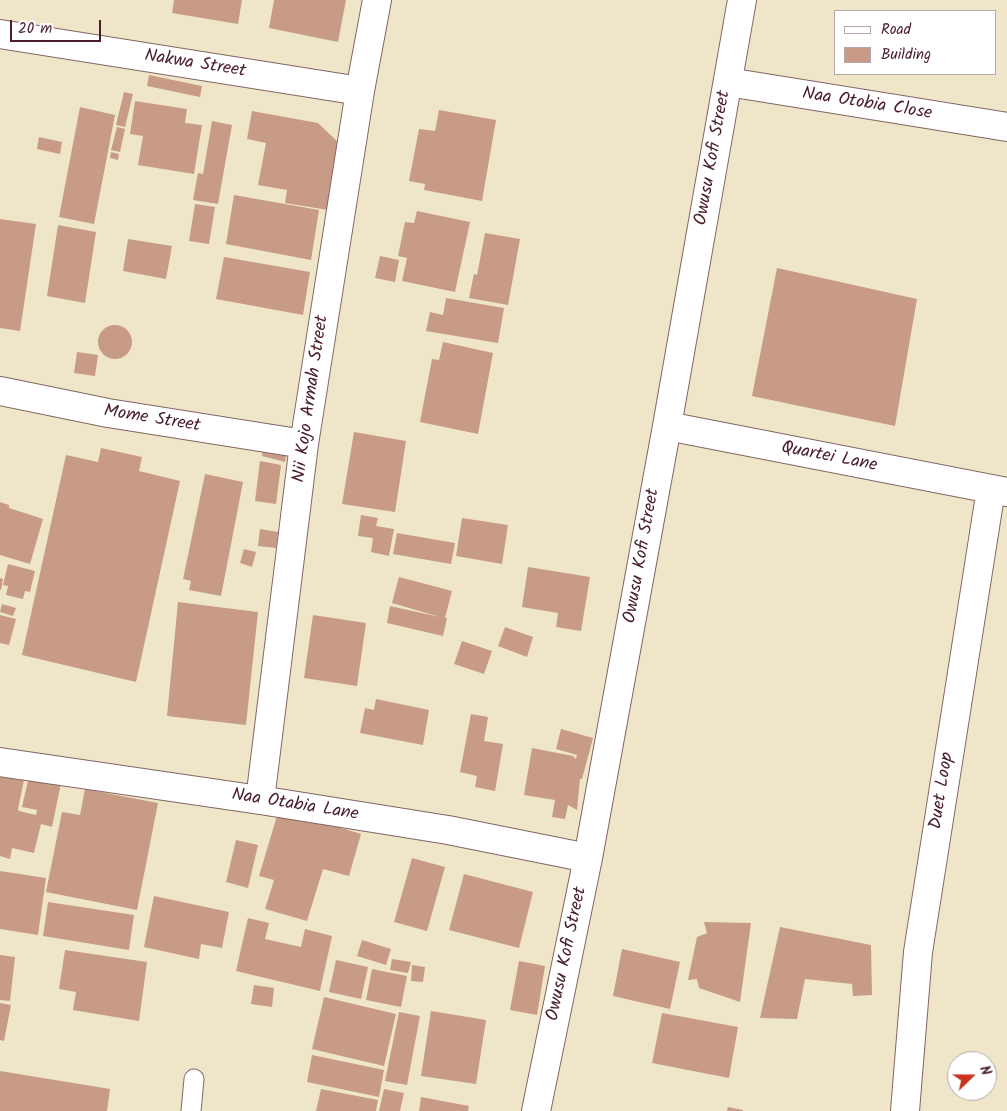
<!DOCTYPE html>
<html>
<head>
<meta charset="utf-8">
<style>
	body { margin:0 }
	#map { position:relative; width:1007px; height:1111px; overflow:hidden; background:#efe6ca; font-family:Kalam,sans-serif }
	canvas { display:block }
	.legend { position:absolute; left:834px; top:10px; width:162px; height:65px; box-sizing:border-box; background:#fff; border:1px solid #b7a5aa; margin:0; padding:6px 9px; list-style:none; font-size:15px; color:#4a1f2b }
	.legend li { display:flex; align-items:center; gap:10px; height:25px }
	.legend b { width:25px; border:1px solid #b7a5aa }
	.north { position:absolute; left:947px; top:1051px; width:50px; height:50px; box-sizing:border-box; background:#fff; border:1px solid #b7a5aa; border-radius:50%; rotate:68deg; font-size:14px; font-weight:700; line-height:20px; text-align:center; color:#4a1f2b }
	.north::after { content:''; display:block; margin:auto; width:18px; height:22px; background:#c8321e; clip-path:polygon(50% 0,100% 100%,50% 72%,0 100%) }
	.scale { position:absolute; left:10px; top:20px; width:91px; height:22px; box-sizing:border-box; border:2px solid #4a1f2b; border-top:0; padding-left:6px; font-size:15px; line-height:18px; white-space:nowrap; color:#4a1f2b; -webkit-text-stroke:4px #fff; paint-order:stroke }
</style>
</head>
<body>
<div id="map">
<canvas width="1007" height="1111"></canvas>
<ul class="legend">
<li><b style="height:6px;background:#fff"></b>Road</li>
<li><b style="height:14px;background:#c89b87"></b>Building</li>
</ul>
<div class="north">N</div>
<div class="scale">20 m</div>
</div>
<script>
const ctx = document.querySelector('canvas').getContext('2d');
ctx.lineJoin = 'round';
function paint(path, color) { ctx.fillStyle = color; ctx.fill(path, 'evenodd'); }
const toPath = rows => new Path2D(rows.map(r => 'M' + r).join(''));
function trace(path, color, width, dash) { ctx.strokeStyle = color; ctx.lineWidth = width; ctx.lineCap = dash ? 'butt' : 'round'; ctx.setLineDash(dash || []); ctx.stroke(path); }
function label(font, color, halo, rows, align = 'center') {
  ctx.font = font + ' Kalam,sans-serif'; ctx.lineWidth = 4; ctx.setLineDash([]); ctx.textBaseline = 'middle'; ctx.strokeStyle = halo; ctx.fillStyle = color; for (const [text, x, y, turn = 0] of rows) {
    ctx.save(); ctx.translate(x, y); ctx.rotate((+turn || 0) * Math.PI / 180); ctx.textAlign = isNaN(turn) ? turn : align; if (halo) ctx.strokeText(text, 0, 0); ctx.fillText(text, 0, 0); ctx.restore();
  }
}
paint(toPath([
	[174,0,242,0,238,24,172,13],
	[274,0,346,0,338,42,269,28],
	[149,75,202,86,200,97,147,86],
	[124,92,133,94,125,127,116,125],
	[135,101,187,109,185,123,202,125,194,174,138,165,143,136,130,134],
	[80,107,115,115,94,224,59,217],
	[439,110,496,120,482,201,424,190,425,184,409,181,419,129,435,131],
	[252,111,318,123,339,143,328,210,285,203,287,190,258,185,266,143,247,139],
	[212,121,232,125,218,204,193,200,198,173,203,174],
	[117,127,125,129,120,152,111,150],
	[39,137,62,142,60,154,37,149],
	[111,152,119,154,118,160,110,158],
	[234,195,319,210,311,260,226,244],
	[195,204,215,207,209,244,189,241],
	[417,211,470,222,455,292,402,281,407,258,398,256,405,222,414,223],
	[0,219,36,224,20,331,0,328],
	[58,225,96,232,85,303,47,296],
	[485,233,520,239,508,305,469,298,474,274,477,275],
	[128,239,172,246,166,279,123,271],
	[380,256,399,260,395,282,375,278],
	[224,257,310,272,303,315,216,299],
	[777,268,917,299,895,426,752,396],
	[446,298,504,308,498,343,426,331,430,312,443,315],
	'98 342a17 17 0 1 1 34 0a17 17 0 1 1-34 0Z',
	[443,342,493,353,478,434,420,422,432,359,439,360],
	[77,352,98,355,95,376,74,373],
	[354,432,406,441,395,512,342,504],
	[264,444,287,449,285,462,262,456],
	[101,448,142,457,139,471,180,481,136,682,22,655,66,455,98,462],
	[260,461,281,465,276,504,255,501],
	[205,474,243,482,221,596,189,590,191,581,183,579],
	[0,502,9,505,9,508,43,519,30,564,0,555],
	[361,515,378,518,376,526,394,529,389,556,371,552,373,538,358,536],
	[462,518,508,525,502,564,456,556],
	[260,529,278,532,276,548,258,546],
	[397,533,455,543,451,564,393,554],
	[244,549,256,552,252,567,240,563],
	[8,564,35,571,30,592,25,591,23,599,6,595,8,586,3,585],
	[528,567,590,577,581,631,556,627,558,613,522,607],
	[399,577,452,591,445,618,447,618,443,636,387,623,390,606,440,617,392,603],
	[0,578,3,579,1,590,0,590],
	[178,602,258,612,246,725,167,716],
	[2,604,16,608,13,616,0,612],
	[0,615,16,619,9,645,0,643],
	[313,615,366,623,357,686,304,678],
	[505,627,533,637,527,657,498,646],
	[462,641,492,651,484,674,454,664],
	[376,699,429,710,423,745,360,733,365,708,374,710],
	[471,714,488,717,484,741,503,744,495,791,475,787,477,776,460,772],
	[561,729,593,738,582,779,580,779,577,810,568,805,565,819,552,817,555,800,524,795,532,748,573,756,576,759,577,755,556,749],
	[0,774,24,780,18,809,19,811,36,815,37,810,22,807,29,776,61,783,52,827,41,824,34,853,12,848,10,859,0,856],
	[85,789,158,803,137,910,46,892,62,812,80,815],
	[279,809,361,834,349,876,323,869,307,921,265,909,274,880,259,876],
	[236,840,258,845,248,888,226,882],
	[412,858,445,867,427,931,394,922],
	[0,871,46,878,38,935,0,929],
	[464,874,533,892,519,948,449,930],
	[154,896,229,912,222,948,201,944,199,959,144,947],
	[48,902,134,915,129,950,43,936],
	[248,918,269,923,265,939,301,947,305,929,332,936,320,991,236,971],
	[704,922,751,923,740,1002,699,988,697,979,688,980,697,937,707,933],
	[780,927,871,945,872,995,853,996,852,984,805,979,797,1019,760,1018],
	[362,940,391,949,386,965,357,956],
	[622,949,680,962,670,1009,613,996],
	[65,950,147,962,139,1021,73,1010,76,992,59,989],
	[0,955,15,957,10,1001,0,1000],
	[392,959,411,962,408,973,390,970],
	[336,960,368,967,361,999,329,992],
	[519,961,545,966,537,1015,510,1010],
	[412,965,425,967,423,982,411,981],
	[372,969,407,976,401,1007,366,1000],
	[254,985,274,988,272,1007,251,1004],
	[324,997,396,1014,384,1066,312,1049],
	[0,1003,11,1005,4,1041,0,1040],
	[431,1011,486,1020,476,1084,421,1076],
	[399,1012,420,1016,407,1085,385,1081],
	[662,1013,738,1027,729,1078,652,1063],
	[312,1055,384,1070,379,1097,307,1082],
	[0,1071,110,1089,107,1111,0,1111],
	[321,1089,378,1100,376,1111,316,1111],
	[384,1089,404,1093,400,1111,379,1111],
	[421,1097,469,1106,468,1111,419,1111],
	[728,1107,743,1110,743,1111,727,1111]
]), '#c89b87');
const lane = toPath([
	[191,1111,194,1079]
]);
const street = toPath([
	[0,34,360,91],
	[728,82,1007,127],
	[0,391,108,413,304,444],
	[667,426,1007,492],
	[0,762,260,800,448,830,588,858],
	[260,800,304,444,360,91,377,0],
	[536,1111,588,858,667,426,742,0],
	[905,1111,918,952,991,489]
]);
trace(lane, '#846563', 21);
trace(street, '#846563', 30);
trace(lane, '#fff', 19);
trace(street, '#fff', 28);
label('18px', '#4a1f2b', '#fff', [
	["Nakwa Street",195,65,9],
	["Naa Otobia Close",867,105,9],
	["Owusu Kofi Street",714,158,-80],
	["Nii Kojo Armah Street",312,399,-82],
	["Mome Street",152,420,9],
	["Quartei Lane",829,458,11],
	["Owusu Kofi Street",643,556,-80],
	["Duet Loop",943,791,-81],
	["Naa Otabia Lane",295,806,9],
	["Owusu Kofi Street",568,954,-78]
]);
</script>
</body>
</html>
